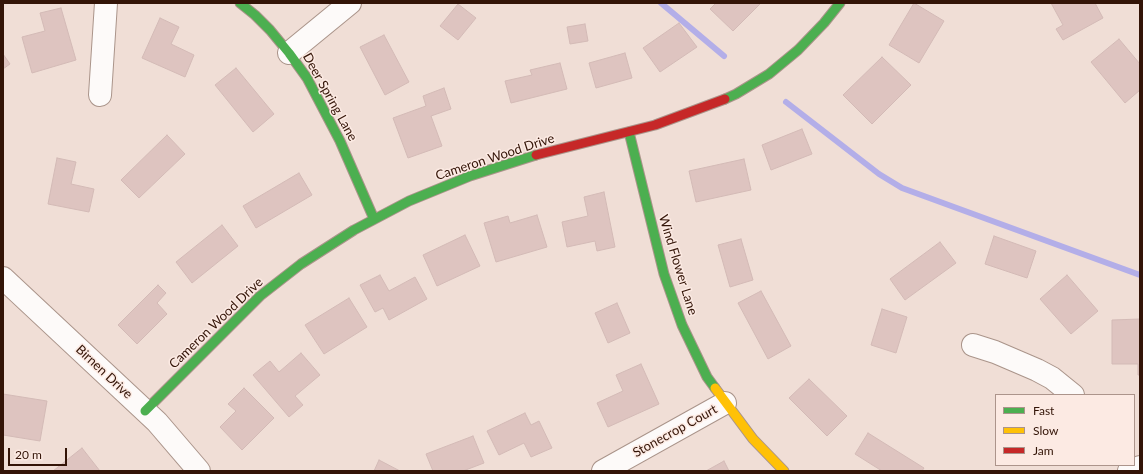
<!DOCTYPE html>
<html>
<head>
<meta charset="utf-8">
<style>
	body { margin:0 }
	#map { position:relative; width:1143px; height:474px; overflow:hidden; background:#f0ded6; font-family:Lato,sans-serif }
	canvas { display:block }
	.frame { position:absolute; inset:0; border:4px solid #331407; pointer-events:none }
	.legend { position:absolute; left:995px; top:394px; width:140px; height:72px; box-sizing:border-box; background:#fceae3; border:1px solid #ac948b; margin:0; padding:5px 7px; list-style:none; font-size:12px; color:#331407 }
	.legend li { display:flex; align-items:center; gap:8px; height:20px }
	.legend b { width:20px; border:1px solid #ac948b }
	.scale { position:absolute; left:8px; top:448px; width:59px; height:18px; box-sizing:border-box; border:2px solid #331407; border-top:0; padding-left:5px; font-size:12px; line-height:14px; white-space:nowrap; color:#331407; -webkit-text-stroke:3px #fceae3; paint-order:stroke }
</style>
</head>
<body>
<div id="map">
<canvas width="1143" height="474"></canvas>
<div class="frame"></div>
<ul class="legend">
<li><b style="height:5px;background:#4caf50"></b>Fast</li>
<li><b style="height:5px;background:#ffc107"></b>Slow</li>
<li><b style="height:5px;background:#c62828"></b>Jam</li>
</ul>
<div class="scale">20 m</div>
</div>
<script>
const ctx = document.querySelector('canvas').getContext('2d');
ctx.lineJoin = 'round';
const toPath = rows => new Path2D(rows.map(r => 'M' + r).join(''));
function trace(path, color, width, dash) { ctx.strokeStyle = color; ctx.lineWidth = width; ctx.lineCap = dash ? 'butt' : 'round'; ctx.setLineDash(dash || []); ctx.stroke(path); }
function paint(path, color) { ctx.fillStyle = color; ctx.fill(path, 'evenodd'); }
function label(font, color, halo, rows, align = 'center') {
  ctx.font = font + ' Lato,sans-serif'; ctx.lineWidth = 3; ctx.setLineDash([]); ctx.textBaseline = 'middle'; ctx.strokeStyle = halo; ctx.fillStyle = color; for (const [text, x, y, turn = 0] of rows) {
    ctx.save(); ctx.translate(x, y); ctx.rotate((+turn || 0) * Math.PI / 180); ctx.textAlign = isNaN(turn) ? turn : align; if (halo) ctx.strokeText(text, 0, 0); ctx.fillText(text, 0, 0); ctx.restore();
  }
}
trace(toPath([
	[661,3,724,56],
	[786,102,879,174,902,188,1140,275]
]), '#b3aee8', 6);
const building = toPath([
	[716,3,761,3,733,31,710,9,716,3],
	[914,3,944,21,919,63,889,45,914,3],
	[1051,3,1095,3,1103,18,1063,40,1056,29,1063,25,1051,3],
	[458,4,476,18,458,40,440,26,458,4],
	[61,8,76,60,32,73,22,37,45,31,40,13,61,8],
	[160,18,179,27,171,44,194,55,185,77,142,58,160,18],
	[679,23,697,47,660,72,643,48,679,23],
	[585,24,588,41,570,44,567,27,585,24],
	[384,35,409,82,385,95,360,47,384,35],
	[1119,39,1140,64,1140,90,1125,103,1091,62,1119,39],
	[625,53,632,78,596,88,589,63,625,53],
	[3,54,10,64,3,69,3,54],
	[882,57,911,85,872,124,843,95,882,57],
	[560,63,567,89,511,103,505,81,532,75,530,70,560,63],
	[236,68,274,114,253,132,215,85,236,68],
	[444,88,451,109,431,116,442,146,408,158,393,118,426,106,423,96,444,88],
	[802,129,812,154,771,170,762,145,802,129],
	[167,135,185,154,139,198,121,180,167,135],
	[57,158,76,162,71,184,94,189,89,212,48,204,57,158],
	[744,159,751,190,696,202,689,171,744,159],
	[299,173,312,195,256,228,243,206,299,173],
	[604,192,615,247,597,251,595,241,567,247,562,222,588,216,584,197,604,192],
	[537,215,547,247,496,262,484,223,508,216,510,223,537,215],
	[222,225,238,246,192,283,176,262,222,225],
	[465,235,480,266,437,286,423,255,465,235],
	[994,236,1036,251,1027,278,985,264,994,236],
	[741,239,753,280,730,287,718,245,741,239],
	[940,242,956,263,905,300,890,279,940,242],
	[380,275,389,291,415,277,427,299,389,320,383,308,375,312,360,285,380,275],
	[1067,275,1098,311,1071,334,1040,299,1067,275],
	[158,285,166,293,157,303,167,314,137,344,118,325,158,285],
	[761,291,791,346,768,359,738,303,761,291],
	[349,298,367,327,324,354,305,325,349,298],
	[617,303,630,333,608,343,595,313,617,303],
	[882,309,907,317,896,353,871,345,882,309],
	[1140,319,1140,375,1138,375,1138,364,1112,364,1112,320,1140,319],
	[301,353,320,375,295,396,303,405,289,417,253,375,270,361,279,372,301,353],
	[641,364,659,404,608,427,597,403,623,391,616,375,641,364],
	[809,379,847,416,827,436,789,398,809,379],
	[244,388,274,418,242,450,220,427,236,411,228,404,244,388],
	[3,394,47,401,40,441,3,435,3,394],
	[525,413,531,425,539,421,552,448,531,457,524,443,499,455,487,431,525,413],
	[868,433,924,468,922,471,882,471,855,454,868,433],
	[473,436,484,463,463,471,433,471,426,454,473,436],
	[82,448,100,471,53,471,82,448],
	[379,460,400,471,374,471,379,460],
	[724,461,729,471,706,471,724,461]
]);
paint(building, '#dec4c0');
trace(building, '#d3bab6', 1);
const street = toPath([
	[289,53,350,3],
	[100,95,106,3],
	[3,278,157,422,199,471],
	[973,345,995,352,1037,370,1052,378,1073,395],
	[603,471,725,403],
	[1129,471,1140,467]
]);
const fast = toPath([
	[240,3,255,15,270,30,289,53,307,78,340,141,374,219],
	[725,99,736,94,769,74,798,50,824,23,840,3],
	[629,132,664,274,682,325,707,377,715,388],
	[145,411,260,296,301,264,354,230,409,201,470,176,536,155]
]);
const slow = toPath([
	[715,388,753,439,784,471]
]);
const jam = toPath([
	[536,155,655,125,725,99]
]);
trace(street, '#aa948a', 24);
trace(fast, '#aa948a', 11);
trace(slow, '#aa948a', 11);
trace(jam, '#aa948a', 11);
trace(street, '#fdfaf9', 22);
trace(fast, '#4caf50', 9);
trace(slow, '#ffc107', 9);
trace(jam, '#c62828', 9);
label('13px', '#331407', '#fceae3', [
	["Deer Spring Lane",330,97,61],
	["Cameron Wood Drive",495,157,-18],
	["Wind Flower Lane",678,265,73],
	["Cameron Wood Drive",216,323,-44],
	["Birnen Drive",104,372,43],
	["Stonecrop Court",675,431,-29]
]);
</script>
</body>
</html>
